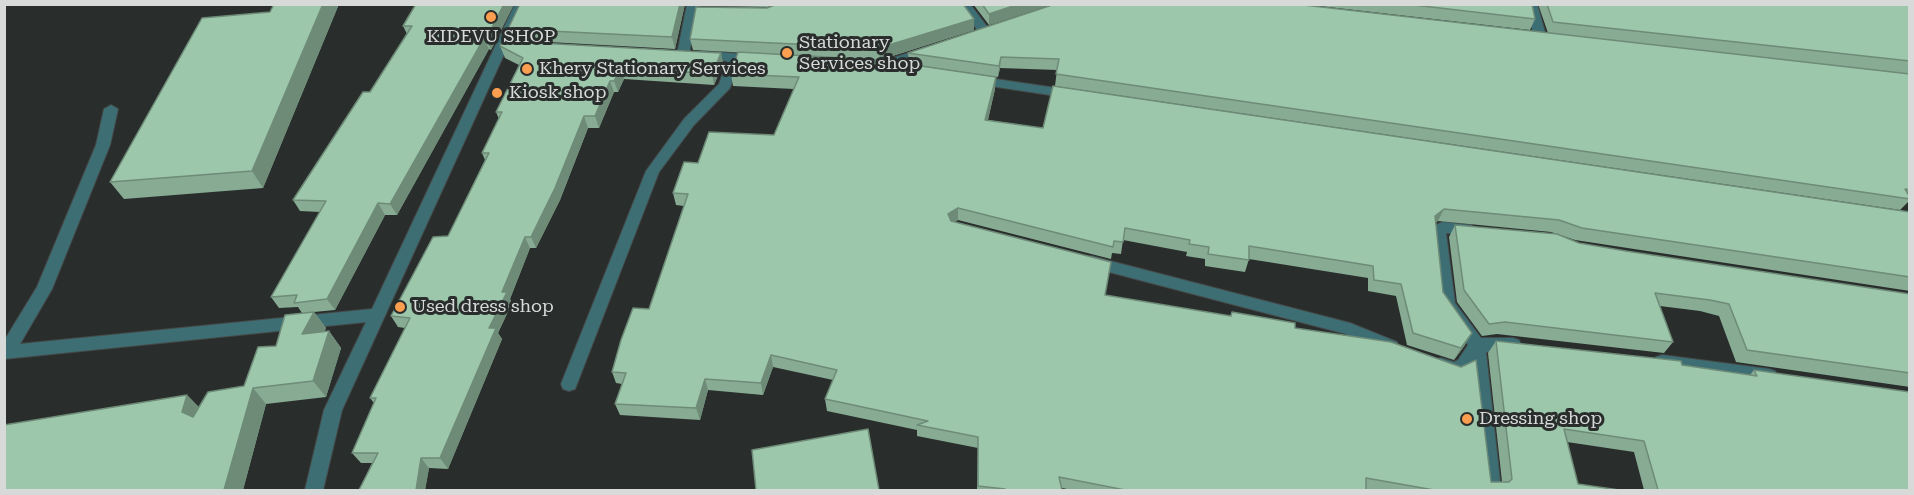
<!DOCTYPE html>
<html>
<head>
<meta charset="utf-8">
<style>
	body { margin:0 }
	#map { position:relative; width:1914px; height:495px; overflow:hidden; background:#292d2c; font-family:"Roboto Serif",serif }
	canvas { display:block }
	.frame { position:absolute; inset:0; border:6px solid #d7dad9; pointer-events:none }
</style>
</head>
<body>
<div id="map">
<canvas width="1914" height="495"></canvas>
<div class="frame"></div>
</div>
<script>
const ctx = document.querySelector('canvas').getContext('2d');
ctx.lineJoin = 'round';
const toPath = rows => new Path2D(rows.map(r => 'M' + r).join(''));
function trace(path, color, width, dash) { ctx.strokeStyle = color; ctx.lineWidth = width; ctx.lineCap = dash ? 'butt' : 'round'; ctx.setLineDash(dash || []); ctx.stroke(path); }
function paint(path, color) { ctx.fillStyle = color; ctx.fill(path, 'evenodd'); }
function label(font, color, halo, rows, align = 'center') {
  ctx.font = font + ' "Roboto Serif",serif'; ctx.lineWidth = 6; ctx.setLineDash([]); ctx.textBaseline = 'middle'; ctx.strokeStyle = halo; ctx.fillStyle = color; for (const [text, x, y, turn = 0] of rows) {
    ctx.save(); ctx.translate(x, y); ctx.rotate((+turn || 0) * Math.PI / 180); ctx.textAlign = isNaN(turn) ? turn : align; if (halo) ctx.strokeText(text, 0, 0); ctx.fillText(text, 0, 0); ctx.restore();
  }
}
const minor = toPath([
	[515,4,527,4,342,410,323,490,305,490,324,410,366,322,4,359,4,341,37,287,96,145,104,109,111,105,118,109,110,145,52,289,20,344,372,309,515,4],
	[687,4,699,4,689,54,683,58,677,54,687,4],
	[957,4,970,4,992,33,990,36,982,36,957,4],
	[1525,4,1537,4,1547,39,1545,42,1541,43,1535,39,1525,4],
	[927,47,931,48,931,54,885,69,873,69,867,65,869,62,880,62,927,47],
	[702,51,756,55,762,59,756,63,739,62,730,88,694,125,659,172,577,384,575,389,569,391,563,389,561,384,646,171,684,119,719,84,727,61,698,58,696,55,702,51],
	[975,76,1070,90,1077,94,1070,98,970,83,969,80,970,77,975,76],
	[1443,222,1471,225,1478,230,1471,235,1446,233,1455,303,1481,338,1513,338,1519,340,1521,345,1519,350,1513,352,1486,352,1501,490,1483,490,1471,368,1455,376,1435,370,1433,365,1435,360,1441,358,1454,362,1458,360,1468,345,1439,304,1431,230,1433,226,1443,222],
	[1091,256,1350,323,1397,342,1399,347,1397,352,1391,354,1346,334,1086,266,1083,262,1086,258,1091,256],
	[1662,355,1769,369,1775,371,1777,376,1775,381,1769,383,1662,369,1656,367,1654,362,1656,357,1662,355]
]);
trace(minor, '#454948', 2);
paint(minor, '#3c6e73');
paint(toPath([
	[274,4,339,4,263,188,124,199,110,182,270,12],
	[416,4,514,4,491,50,489,49,397,215,385,215,335,310,314,312,326,328,324,332,329,331,341,348,326,397,266,404,243,490,187,395,199,408,244,386,302,313,298,307,279,308,271,297,320,212,300,211,293,200,370,92,407,34,403,26],
	[685,4,675,49,512,40,508,29],
	[700,4,775,4,768,7,701,6],
	[973,4,1053,4,989,25],
	[1302,4,1532,4,1535,19,1530,30],
	[1538,4,1910,4,1910,74,1548,33],
	[767,8,974,19,974,30,880,60,693,50,690,39],
	[500,46,721,53,723,64,714,85,624,79,618,92,614,92,599,128,588,128,560,200,536,248,530,248,510,299,512,303,498,333,502,339,448,469,429,468,425,490,359,490,372,463,361,463,352,453,374,403,370,398,405,328,398,327,391,316,448,236,485,160,482,153,499,119,496,112,519,65,505,58],
	[738,52,995,89,988,120,1043,128,1910,212,1910,291,1575,240,1551,232,1438,221,1435,223,1443,292,1465,345,1454,360,1407,345,1396,296,1368,291,1368,278,1249,259,1245,272,1205,266,1205,259,1186,256,1187,252,1123,240,1121,254,1112,253,1111,259,958,220,954,222,1105,295,1230,316,1232,312,1295,328,1491,482,1502,482,1488,353,1496,341,1682,365,1750,375,1754,370,1910,490,1644,490,1634,452,1567,442,1578,484,1619,490,1072,490,1062,488,1062,490,977,490,978,448,917,436,917,430,827,411,825,399,833,380,773,367,763,395,708,390,700,420,620,415,615,404,622,384,616,383,612,372,649,309,684,206,676,205,673,193,698,163,774,135,794,89,733,86,731,74],
	[908,53,1910,74,1910,200,1900,210,1055,86,1057,70,1000,68,998,77,909,64],
	[1455,225,1626,251,1910,294,1910,387,1736,362,1719,316,1700,311,1660,306,1673,342,1664,353,1497,334,1482,336,1457,302,1449,237]
]), '#87ab93');
paint(toPath([
	[323,4,339,4,263,188,252,171],
	[504,4,514,4,491,50,486,39],
	[680,4,685,4,675,49,672,37],
	[1019,4,1053,4,989,25,989,14],
	[974,19,974,30,880,60,879,48],
	[484,38,489,49,397,215,390,204],
	[721,53,723,64,714,85,712,74],
	[1001,57,1000,68,998,77,999,66],
	[621,67,624,79,618,92,614,81],
	[996,77,995,89,985,132,985,120],
	[610,81,614,92,599,128,595,116],
	[584,116,588,128,560,200,536,248,531,237],
	[378,203,385,215,335,310,327,299],
	[958,208,958,220,948,226,948,214],
	[1444,209,1438,221,1429,228,1435,216],
	[525,237,530,248,510,299,512,303,498,333,502,339,448,469,440,458,502,292],
	[314,312,326,328,314,351,302,334],
	[329,331,341,348,326,397,313,381],
	[1472,333,1465,345,1454,360,1461,348],
	[771,355,773,367,763,395,761,383],
	[705,379,708,390,700,420,696,408],
	[253,388,266,404,243,490,224,490],
	[187,395,203,411,198,428,182,412],
	[421,458,429,468,425,490,416,490]
]), '#6e8b78');
const building = toPath([
	[274,4,323,4,252,171,110,182,202,18,270,12,274,4],
	[416,4,504,4,486,39,484,38,390,204,378,203,327,299,294,303,297,295,271,297,326,201,293,200,363,92,370,92,412,26,403,26,416,4],
	[520,4,680,4,672,37,508,29,520,4],
	[777,4,963,4,974,19,879,48,690,39,696,7,767,8,777,4],
	[982,4,1019,4,989,14,982,4],
	[1055,4,1295,4,1910,74,1910,190,1905,189,1910,197,1910,199,1056,74,1059,59,1001,57,999,66,908,53,1055,4],
	[1405,4,1532,4,1535,19,1405,4],
	[1547,4,1910,4,1910,61,1553,22,1547,4],
	[503,41,721,53,712,74,621,67,614,81,610,81,595,116,584,116,555,188,531,237,525,237,502,292,507,292,489,328,496,328,440,458,421,458,416,490,359,490,378,453,352,453,376,398,370,398,410,318,391,316,433,237,448,236,489,153,482,153,502,112,496,112,523,58,500,46,503,41],
	[738,52,880,60,996,77,985,120,1043,128,1053,86,1910,212,1910,277,1582,228,1559,220,1444,209,1435,216,1443,292,1472,333,1461,348,1413,333,1401,284,1374,280,1373,266,1249,246,1249,260,1208,254,1209,247,1189,244,1190,240,1125,228,1123,242,1114,241,1113,247,958,208,948,214,951,221,1111,262,1105,295,1231,316,1232,312,1295,323,1295,328,1391,342,1461,367,1476,360,1491,482,1509,482,1512,479,1496,341,1681,361,1682,365,1757,376,1754,370,1910,392,1910,490,1658,490,1644,441,1564,429,1578,484,1619,490,1434,490,1366,478,1366,490,1125,490,1059,477,1062,490,1005,490,1005,489,978,486,978,437,917,425,928,421,825,399,837,370,771,355,761,383,705,379,696,408,615,404,626,373,612,372,621,340,633,308,649,309,688,194,673,193,684,162,698,163,709,132,774,135,799,77,731,74,738,52],
	[1455,225,1557,234,1579,243,1626,251,1910,294,1910,373,1747,350,1729,304,1710,300,1655,293,1673,342,1505,322,1489,324,1464,290,1455,225],
	[314,312,302,334,329,331,313,381,253,388,224,490,4,490,4,425,187,395,182,412,193,417,208,392,244,386,258,347,276,346,285,315,314,312],
	[868,429,879,490,756,490,752,450,868,429]
]);
paint(building, '#9dc7ab');
trace(building, '#6e8b78', 1.5);
for (const [x, y, r, color] of [
	[491,17,6,"#fb9e50"],
	[787,53,6,"#fb9e50"],
	[527,69,6,"#fb9e50"],
	[497,93,6,"#fb9e50"],
	[400,307,6,"#fb9e50"],
	[1467,419,6,"#fb9e50"]
]) { const dot = new Path2D(); dot.arc(x, y, r, 0, 2 * Math.PI); ctx.fillStyle = color; ctx.fill(dot); trace(dot, '#292d2c', 2); }
label('18px', '#d7dad9', '#292d2c', [
	["KIDEVU SHOP",491,37,"center"],
	["Stationary",799,43],
	["Services shop",799,64],
	["Khery Stationary Services",539,69],
	["Kiosk shop",509,93],
	["Used dress shop",412,307],
	["Dressing shop",1479,419]
], 'left');
</script>
</body>
</html>
